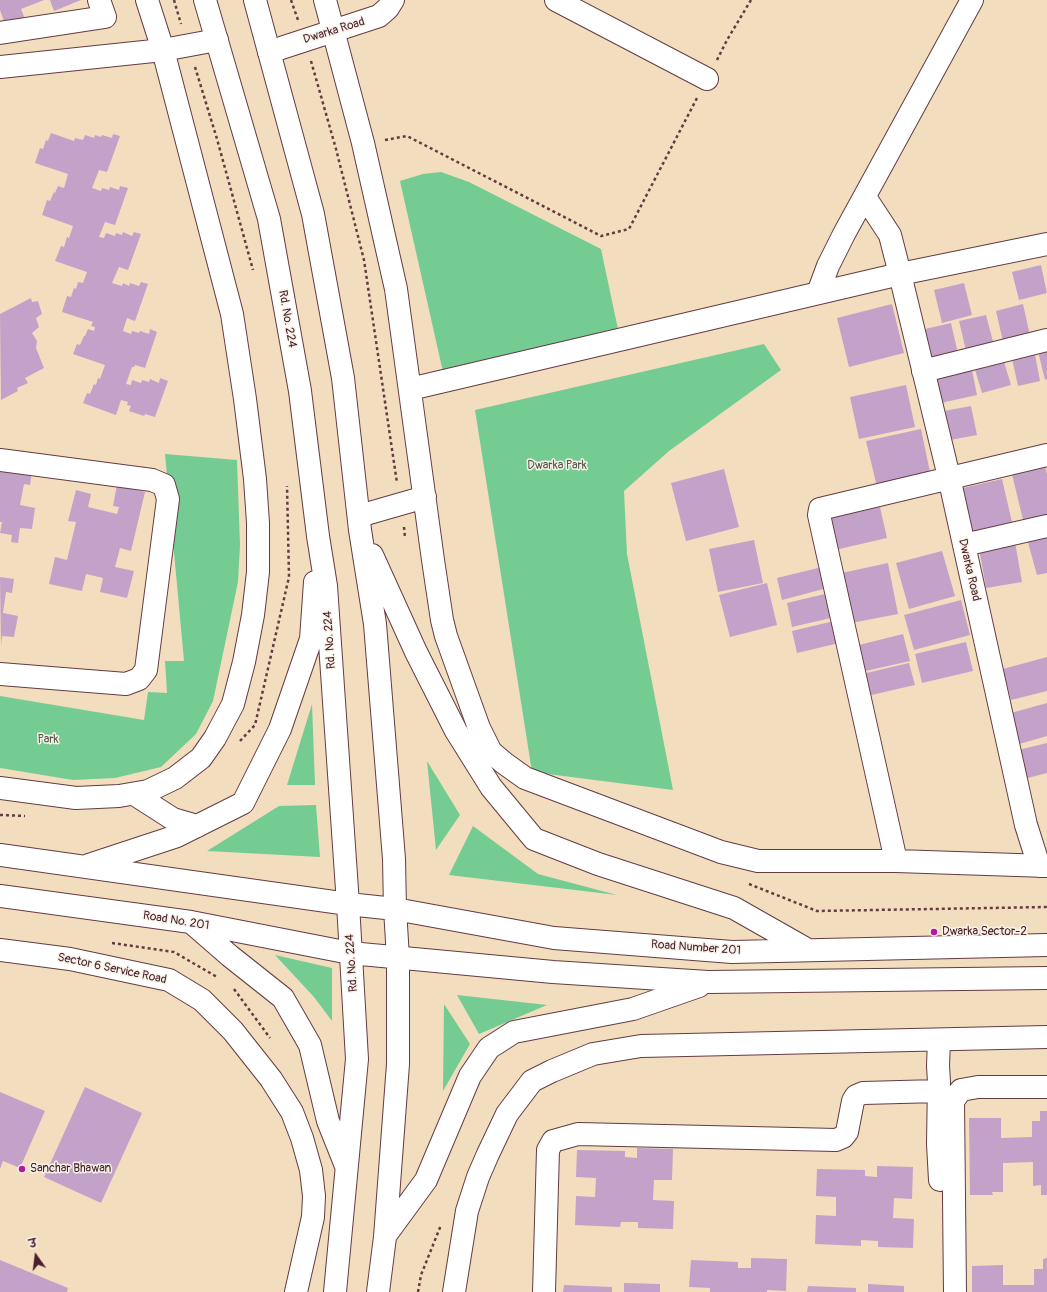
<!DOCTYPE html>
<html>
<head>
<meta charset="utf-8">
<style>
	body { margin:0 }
	#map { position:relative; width:1047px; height:1292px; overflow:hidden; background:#f3ddbf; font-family:Pangolin,"Playpen Sans Deva",sans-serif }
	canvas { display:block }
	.north { position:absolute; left:16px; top:1236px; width:40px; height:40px; -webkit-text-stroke:3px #f7f3e8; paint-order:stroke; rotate:346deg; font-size:11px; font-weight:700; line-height:16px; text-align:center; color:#4a1f2b }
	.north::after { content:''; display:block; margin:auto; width:14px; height:18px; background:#4a1f2b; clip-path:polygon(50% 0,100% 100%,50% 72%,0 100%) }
</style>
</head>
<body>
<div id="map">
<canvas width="1047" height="1292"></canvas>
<div class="north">उ</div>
</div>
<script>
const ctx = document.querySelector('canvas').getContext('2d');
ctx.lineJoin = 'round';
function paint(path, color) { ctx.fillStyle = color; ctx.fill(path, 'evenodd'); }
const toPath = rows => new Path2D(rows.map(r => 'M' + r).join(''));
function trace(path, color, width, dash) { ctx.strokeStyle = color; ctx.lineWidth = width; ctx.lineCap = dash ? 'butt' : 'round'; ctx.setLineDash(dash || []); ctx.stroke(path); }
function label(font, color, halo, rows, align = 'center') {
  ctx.font = font + ' Pangolin,sans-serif'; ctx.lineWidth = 3; ctx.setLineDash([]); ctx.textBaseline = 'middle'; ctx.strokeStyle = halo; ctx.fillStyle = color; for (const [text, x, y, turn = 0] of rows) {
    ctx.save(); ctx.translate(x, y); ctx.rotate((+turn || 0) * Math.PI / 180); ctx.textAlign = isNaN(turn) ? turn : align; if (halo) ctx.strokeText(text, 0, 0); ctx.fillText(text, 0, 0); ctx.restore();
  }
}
paint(toPath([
	[441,172,469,182,601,249,619,334,443,372,400,181,423,174],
	[764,344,781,370,669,451,624,491,627,554,673,790,532,772,475,410],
	[165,454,237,460,240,545,238,582,213,701,196,734,161,767,115,778,73,780,0,768,0,696,144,720,148,692,167,693,165,661,184,661],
	[312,704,315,785,287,785],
	[427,761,460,815,436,850],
	[316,805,320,857,207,851,279,806],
	[473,826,538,874,617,895,449,875],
	[275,955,332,968,332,1021,314,997],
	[457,995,547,1005,479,1034],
	[444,1004,470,1044,443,1091]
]), '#74cc92');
paint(toPath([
	[0,0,44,0,21,9,25,19,6,27,0,10],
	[50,0,81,0,54,11],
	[51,133,74,141,75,138,83,140,85,135,94,138,95,135,101,137,102,135,112,138,113,134,120,136,107,172,99,170,92,188,101,191,102,188,109,190,110,187,119,190,120,186,128,188,115,225,105,222,99,237,104,238,106,233,115,236,116,233,122,235,123,232,132,236,134,232,141,234,128,270,119,267,112,283,122,286,123,283,129,286,130,283,139,286,141,282,148,284,135,321,127,318,123,331,131,334,132,331,139,333,140,331,149,334,150,329,157,332,145,368,135,365,134,367,132,367,126,384,131,385,132,380,141,383,142,380,149,382,150,379,159,383,160,378,168,381,155,417,145,414,144,416,129,411,131,406,127,405,128,402,121,400,116,415,83,403,87,393,90,394,94,384,96,385,98,378,100,379,105,365,73,354,77,344,80,345,84,336,85,336,88,329,94,331,95,327,91,326,93,322,62,312,67,296,71,297,74,288,76,289,78,282,83,283,87,272,55,261,61,246,64,247,67,237,69,238,73,226,42,215,47,200,50,201,54,192,55,193,58,186,64,188,68,174,35,163,40,148,43,149,46,140,48,141],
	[1041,265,1047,293,1019,300,1012,272],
	[964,283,972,315,942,323,934,290],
	[31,298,32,302,38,301,42,314,36,318,39,327,32,333,37,341,36,348,44,368,25,378,28,383,17,388,18,391,1,400,0,314],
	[892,304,904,353,849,367,837,318],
	[1023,304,1031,340,1004,346,996,311],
	[986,315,995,349,967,355,959,321],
	[951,323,959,358,929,365,921,330],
	[1047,344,1047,379,1045,380,1037,347],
	[1034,349,1040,381,1018,386,1011,354],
	[1002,355,1011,385,982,393,973,363],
	[971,365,977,395,936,404,930,375],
	[906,385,915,427,859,439,850,397],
	[971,406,977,435,950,440,944,411],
	[921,429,931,477,878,491,866,441],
	[1044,462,1047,474,1047,519,1024,524,1011,470],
	[724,469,739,527,686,541,671,483],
	[0,471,32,471,30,485,24,484,20,505,35,508,32,529,20,528,18,543,11,542,12,535,0,533,2,522,0,522],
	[1002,479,1012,522,973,531,963,488],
	[117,485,145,492,131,551,120,548,115,567,134,571,127,598,100,592,103,578,86,574,82,591,49,584,55,557,67,560,76,522,68,521,76,490,91,494,88,507,117,514,119,507,113,506],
	[880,507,887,538,835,550,828,519],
	[1047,529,1047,573,1037,575,1026,535],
	[754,540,763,583,718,592,709,549],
	[1015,542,1022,582,986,588,979,548],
	[942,551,955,596,909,609,896,563],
	[888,563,898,614,846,624,837,574],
	[822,567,827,588,782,600,777,578],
	[0,577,14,579,12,593,6,592,3,613,18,616,14,637,2,636,1,646],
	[767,583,777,625,730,637,719,595],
	[829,593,835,617,792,627,787,603],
	[961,600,970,635,914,650,904,615],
	[834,621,839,643,797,653,792,631],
	[903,634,910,661,861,672,855,646],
	[966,642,973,671,922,683,915,654],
	[1047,657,1047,691,1011,700,1003,669],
	[909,663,915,685,867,696,862,674],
	[1047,703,1047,736,1019,744,1011,713],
	[1047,743,1047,773,1024,779,1018,750],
	[85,1087,142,1113,101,1203,44,1177],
	[0,1092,45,1111,20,1168,3,1161,0,1169],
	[1040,1111,1047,1111,1047,1195,1041,1195,1041,1185,1033,1186,1033,1162,1003,1163,1003,1192,992,1192,993,1195,970,1195,969,1118,1001,1118,1001,1138,1032,1137,1032,1121,1040,1121],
	[637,1148,673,1149,672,1180,654,1180,653,1200,674,1201,673,1229,638,1228,638,1222,621,1222,620,1227,575,1225,576,1196,595,1197,596,1178,576,1177,577,1150,625,1151,625,1157,637,1158],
	[877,1166,913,1167,912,1199,894,1198,893,1218,914,1219,913,1248,878,1247,878,1241,861,1240,861,1246,815,1244,816,1215,836,1216,836,1197,816,1196,817,1169,865,1170,865,1176,877,1177],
	[751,1258,787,1259,786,1291,767,1290,767,1292,710,1292,710,1288,689,1287,691,1260,738,1262,738,1268,751,1268],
	[1047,1258,1047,1292,972,1292,972,1266,1003,1265,1003,1285,1034,1285,1034,1269,1043,1269,1043,1259],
	[0,1260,68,1288,67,1292,0,1292],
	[624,1283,660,1284,660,1292,624,1292],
	[868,1284,904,1286,904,1292,868,1292],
	[564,1285,612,1287,612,1292,563,1292],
	[808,1286,856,1288,856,1292,807,1292]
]), '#c2a2c9');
const minor = toPath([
	[325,0,363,143,396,289,433,560,442,620,446,636,479,728,491,752,504,763,525,778,721,852,758,861,896,861,1047,866],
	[556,0,707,79],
	[0,33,105,17,99,0],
	[269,52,379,16,388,8,393,0],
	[0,67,163,50,217,40],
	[865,197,890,235,900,274,949,477,1026,825,1039,866],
	[818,293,828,266,844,234,972,0],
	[923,371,1047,340],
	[410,389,900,274,1047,244],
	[0,460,152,480,164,485,168,499,146,670,139,679,126,684,0,674],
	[359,516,425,497],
	[964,545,1047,526],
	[0,788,76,798,119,796,148,791,175,778,201,758,215,738,233,704,244,662,253,615,258,572,258,523,255,479,245,399,232,314,163,50,147,0],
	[134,794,173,819,197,826],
	[896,861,819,515,820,509,1047,455],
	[0,950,70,959,169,980,202,1000,233,1031,271,1079,292,1112,302,1138,311,1170,314,1196,313,1217,296,1292],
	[939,1040,938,1066,939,1082,938,1144,940,1180],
	[454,1292,467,1211,478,1177,488,1154,507,1114,532,1081,552,1071,593,1054,641,1046,1047,1037],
	[544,1292,548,1150,553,1141,578,1134,836,1140,843,1137,847,1132,853,1101,856,1096,863,1093,938,1091],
	[955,1292,953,1101,961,1090,978,1087,1047,1087]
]);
const major = toPath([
	[205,0,269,219,300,391,318,536,326,586,348,904,357,1059,335,1292],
	[255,0,313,214,343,378,360,530,375,624,394,859,395,909,398,958,398,1064,385,1237,378,1292],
	[372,555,416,652,456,731,491,787,534,839,598,864,734,908,808,950],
	[0,855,348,904,395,909,554,938,732,952,1047,945],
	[89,865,177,836,243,803,280,729,311,639,315,582],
	[0,896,191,922,350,953,553,972,708,982,1047,978],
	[192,923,230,956,283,998,310,1045,328,1121,346,1166],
	[385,1236,426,1180,470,1076,489,1048,514,1032,633,1009,699,986]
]);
trace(minor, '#633c41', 24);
trace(major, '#633c41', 24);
trace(toPath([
	[174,0,181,24],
	[291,0,298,20],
	[717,60,727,40,751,0],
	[311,61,336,149,364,260,397,483],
	[195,67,217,139,253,270],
	[385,140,407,136,601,236,629,229,697,98],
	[404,527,405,538],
	[240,741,255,725,289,577,287,486],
	[0,815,25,816],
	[749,884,817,911,1047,907],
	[112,943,174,952,217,977],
	[234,989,270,1038],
	[418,1292,421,1275,441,1225]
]), '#633c41', 2.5, [3, 3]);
trace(minor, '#fff', 22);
trace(major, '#fff', 22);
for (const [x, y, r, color] of [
	[934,932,4,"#b5179e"],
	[22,1169,4,"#b5179e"]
]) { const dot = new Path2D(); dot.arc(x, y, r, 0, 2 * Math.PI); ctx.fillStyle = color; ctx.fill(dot); trace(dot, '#f7f3e8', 1.5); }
label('12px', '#4a1f2b', '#f7f3e8', [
	["Dwarka Road",334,31,-17],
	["Rd. No. 224",287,319,80],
	["Dwarka Road",969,570,77],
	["Rd. No. 224",330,640,-94],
	["Road No. 201",176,921,9],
	["Road Number 201",696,948,4],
	["Rd. No. 224",352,963,-94],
	["Sector 6 Service Road",112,969,12]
]);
label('12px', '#57534a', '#f7f3e8', [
	["Dwarka Park",557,466],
	["Park",48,740]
]);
label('12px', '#4a1f2b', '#f7f3e8', [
	["Dwarka Sector-2",942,932],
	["Sanchar Bhawan",30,1169]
], 'left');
</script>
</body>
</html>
